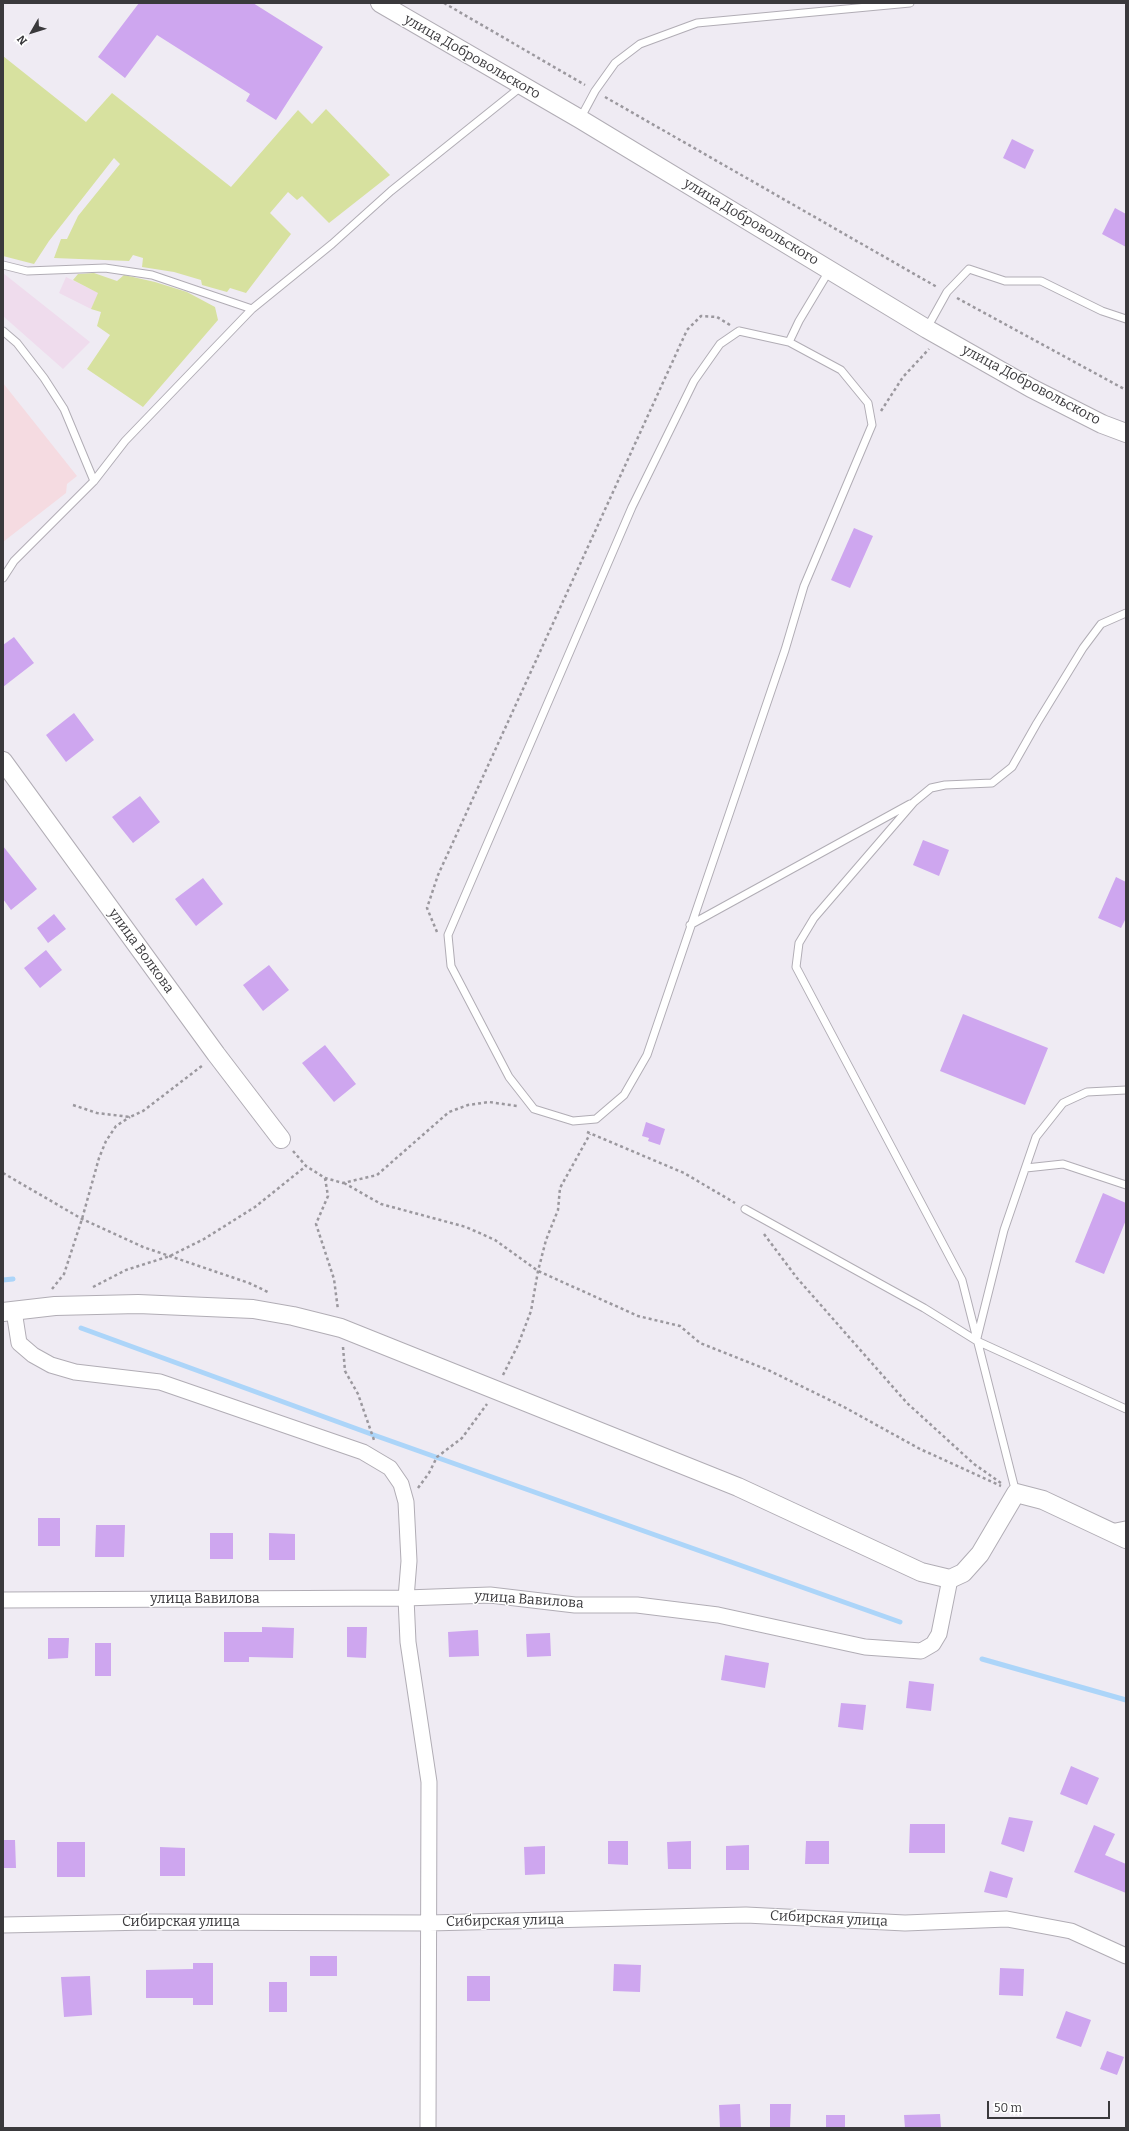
<!DOCTYPE html>
<html>
<head>
<meta charset="utf-8">
<style>
	body { margin:0 }
	#map { position:relative; width:1129px; height:2131px; overflow:hidden; background:#efebf3; font-family:Bitter,serif }
	canvas { display:block }
	.frame { position:absolute; inset:0; border:4px solid #3a393c; pointer-events:none }
	.north { position:absolute; left:12px; top:12px; width:40px; height:40px; -webkit-text-stroke:3px #fff; paint-order:stroke; rotate:231deg; font-size:11px; font-weight:700; line-height:16px; text-align:center; color:#3a393c }
	.north::after { content:''; display:block; margin:auto; width:14px; height:18px; background:#3a393c; clip-path:polygon(50% 0,100% 100%,50% 72%,0 100%) }
	.scale { position:absolute; left:987px; top:2101px; width:123px; height:18px; box-sizing:border-box; border:2px solid #3a393c; border-top:0; padding-left:5px; font-size:12px; line-height:14px; white-space:nowrap; color:#3a393c; -webkit-text-stroke:3px #fff; paint-order:stroke }
</style>
</head>
<body>
<div id="map">
<canvas width="1129" height="2131"></canvas>
<div class="frame"></div>
<div class="north">N</div>
<div class="scale">50 m</div>
</div>
<script>
const ctx = document.querySelector('canvas').getContext('2d');
ctx.lineJoin = 'round';
function paint(path, color) { ctx.fillStyle = color; ctx.fill(path, 'evenodd'); }
const toPath = rows => new Path2D(rows.map(r => 'M' + r).join(''));
function trace(path, color, width, dash) { ctx.strokeStyle = color; ctx.lineWidth = width; ctx.lineCap = dash ? 'butt' : 'round'; ctx.setLineDash(dash || []); ctx.stroke(path); }
function label(font, color, halo, rows, align = 'center') {
  ctx.font = font + ' Bitter,serif'; ctx.lineWidth = 3; ctx.setLineDash([]); ctx.textBaseline = 'middle'; ctx.strokeStyle = halo; ctx.fillStyle = color; for (const [text, x, y, turn = 0] of rows) {
    ctx.save(); ctx.translate(x, y); ctx.rotate((+turn || 0) * Math.PI / 180); ctx.textAlign = isNaN(turn) ? turn : align; if (halo) ctx.strokeText(text, 0, 0); ctx.fillText(text, 0, 0); ctx.restore();
  }
}
paint(toPath([
	[3,273,90,342,63,369,3,316],
	[66,277,99,293,91,309,59,293]
]), '#efdced');
paint(toPath([
	[3,383,77,476,67,484,66,493,3,542]
]), '#f5dbe1');
paint(toPath([
	[3,56,86,122,112,93,231,187,298,110,312,124,326,109,390,175,329,223,302,196,297,200,288,192,270,213,291,234,246,293,230,288,227,292,202,285,201,280,174,272,142,267,143,258,133,255,129,261,54,258,61,239,67,239,78,216,120,164,114,158,49,241,34,264,3,256],
	[94,273,117,281,124,275,155,282,187,292,215,307,218,320,143,407,87,369,110,335,97,326,101,312,91,309,98,293,73,280,78,274]
]), '#d7e19f');
trace(toPath([
	[3,1280,13,1279],
	[81,1328,371,1434,900,1622],
	[982,1659,1126,1700]
]), '#acd5f9', 5);
paint(toPath([
	[139,3,253,3,323,47,276,120,246,101,250,94,157,35,125,78,98,57],
	[1012,139,1034,150,1025,169,1003,158],
	[1115,208,1126,214,1126,247,1102,234],
	[854,528,873,536,850,588,831,580],
	[14,637,34,663,3,687,3,645],
	[74,713,94,740,66,762,46,735],
	[140,796,160,822,133,843,112,817],
	[923,840,949,850,939,876,913,865],
	[3,846,37,889,11,910,3,899],
	[1116,877,1126,882,1126,918,1121,928,1098,918],
	[203,878,223,904,196,926,175,899],
	[54,914,66,929,48,943,37,928],
	[46,950,62,970,40,988,24,968],
	[269,965,289,990,263,1011,243,985],
	[963,1014,1048,1048,1025,1105,940,1071],
	[325,1045,356,1084,334,1102,302,1063],
	[646,1122,665,1129,660,1145,648,1141,649,1138,642,1136],
	[1103,1193,1126,1203,1126,1220,1104,1274,1075,1262],
	[38,1518,60,1518,60,1546,38,1546],
	[96,1525,125,1525,124,1557,95,1557],
	[210,1533,233,1533,233,1559,210,1559],
	[269,1533,295,1534,295,1560,269,1560],
	[262,1627,294,1628,293,1658,249,1657,249,1662,224,1662,224,1632,262,1632],
	[347,1627,367,1627,366,1658,347,1657],
	[478,1630,479,1656,449,1657,448,1632],
	[550,1633,551,1656,527,1657,526,1634],
	[48,1638,69,1638,68,1658,48,1659],
	[95,1643,111,1643,111,1676,95,1676],
	[725,1655,769,1663,765,1688,721,1680],
	[909,1681,934,1684,931,1711,906,1708],
	[841,1703,866,1705,863,1730,838,1727],
	[1071,1766,1099,1778,1087,1805,1060,1794],
	[1009,1817,1033,1821,1024,1852,1001,1844],
	[910,1824,945,1824,945,1853,909,1853],
	[1094,1825,1115,1834,1105,1855,1126,1864,1126,1893,1074,1872],
	[3,1840,15,1840,16,1868,3,1868],
	[608,1841,628,1841,628,1865,608,1864],
	[691,1841,691,1869,668,1869,667,1842],
	[806,1841,829,1841,829,1864,805,1864],
	[57,1842,85,1842,85,1877,57,1877],
	[749,1845,749,1870,726,1870,726,1846],
	[545,1846,545,1874,525,1875,524,1847],
	[160,1847,185,1848,185,1876,160,1876],
	[990,1871,1013,1878,1007,1898,984,1892],
	[310,1956,337,1956,337,1976,310,1976],
	[193,1963,213,1963,213,2005,193,2005,193,1998,146,1998,146,1970,193,1969],
	[614,1964,641,1965,640,1992,613,1991],
	[1000,1968,1024,1969,1023,1996,999,1995],
	[90,1976,92,2015,64,2017,61,1977],
	[467,1976,490,1976,490,2001,467,2001],
	[269,1982,287,1982,287,2012,269,2012],
	[1066,2011,1091,2020,1081,2047,1056,2038],
	[1107,2051,1124,2057,1117,2075,1100,2069],
	[740,2104,741,2128,720,2128,719,2105],
	[770,2104,791,2104,790,2128,770,2128],
	[940,2114,941,2128,905,2128,904,2115],
	[826,2115,845,2115,845,2128,826,2128]
]), '#cea6ef');
const service = toPath([
	[580,119,595,91,615,63,640,44,697,23,910,3],
	[3,265,27,271,105,268,152,275,252,309,332,244,391,191,522,86],
	[927,328,947,292,969,269,1005,281,1041,281,1102,311,1126,319],
	[3,331,17,343,44,378,64,409,94,481],
	[739,331,789,342,841,370,868,403,872,425,804,586,785,650,647,1055,624,1095,596,1119,573,1121,534,1109,509,1077,451,966,448,935,632,507,694,381,720,344,739,331],
	[789,342,799,321,829,271],
	[3,578,14,561,94,481,125,441,252,309],
	[690,925,910,804],
	[1026,1168,1063,1164,1126,1185],
	[745,1209,924,1308,977,1341,1126,1409],
	[977,1338,1004,1230,1036,1137,1063,1103,1087,1092,1126,1090],
	[1016,1493,962,1280,796,967,799,943,814,918,914,802,931,788,945,785,992,783,1012,767,1037,723,1083,648,1101,624,1126,613],
	[1111,1528,1126,1525]
]);
const minor = toPath([
	[14,1311,19,1343,33,1355,51,1365,75,1372,160,1382,363,1452,390,1468,401,1484,406,1502,409,1561,406,1598,408,1642,429,1782,428,2128],
	[3,1600,406,1598,490,1595,575,1605,637,1605,718,1615,865,1647,921,1651,933,1644,939,1634,950,1579],
	[3,1925,150,1922,429,1923,746,1915,905,1923,1007,1919,1071,1931,1126,1956]
]);
const tertiary = toPath([
	[380,3,580,119,927,329,1031,388,1102,424,1126,433],
	[3,761,216,1054,281,1139],
	[3,1312,55,1306,138,1304,253,1309,293,1316,341,1328,738,1487,921,1572,950,1579,963,1573,980,1554,1016,1493,1043,1500,1126,1539]
]);
trace(service, '#b1adb5', 9);
trace(minor, '#b1adb5', 17);
trace(tertiary, '#b1adb5', 20);
trace(toPath([
	[444,3,585,85],
	[605,97,937,287],
	[957,298,1126,390],
	[881,411,903,377,929,349],
	[437,932,427,908,438,875,687,330,701,316,717,317,730,325],
	[73,1105,97,1113,130,1117,143,1111,164,1095,203,1065],
	[587,1132,684,1173,735,1203],
	[293,1151,306,1166,325,1178,343,1183,377,1175,449,1112,468,1105,489,1102,517,1106],
	[3,1173,82,1219,143,1247,249,1283,270,1293],
	[325,1178,328,1196,316,1224,334,1279,338,1310],
	[344,1183,381,1204,466,1227,495,1240,538,1271,638,1316,680,1326,700,1343,768,1370,844,1407,920,1449,1001,1486],
	[764,1234,797,1278,907,1403,974,1464,1001,1483],
	[93,1287,126,1270,170,1256,204,1239,255,1207,306,1166],
	[52,1289,64,1274,82,1219,99,1158,106,1141,116,1126,130,1117],
	[343,1347,345,1371,358,1394,374,1440],
	[503,1375,518,1345,531,1311,538,1271,546,1240,558,1210,560,1188,590,1134],
	[418,1488,429,1473,437,1457,462,1438,487,1404]
]), '#9b989e', 2.5, [3, 3]);
trace(service, '#fff', 7);
trace(minor, '#fff', 15);
trace(tertiary, '#fff', 18);
label('14px', '#3a393c', '#fff', [
	["улица Добровольского",472,57,30],
	["улица Добровольского",751,222,31],
	["улица Добровольского",1031,385,28],
	["улица Волкова",141,951,54],
	["улица Вавилова",205,1599],
	["улица Вавилова",529,1600,4],
	["Сибирская улица",829,1919,3],
	["Сибирская улица",505,1921,-1],
	["Сибирская улица",181,1922]
]);
</script>
</body>
</html>
